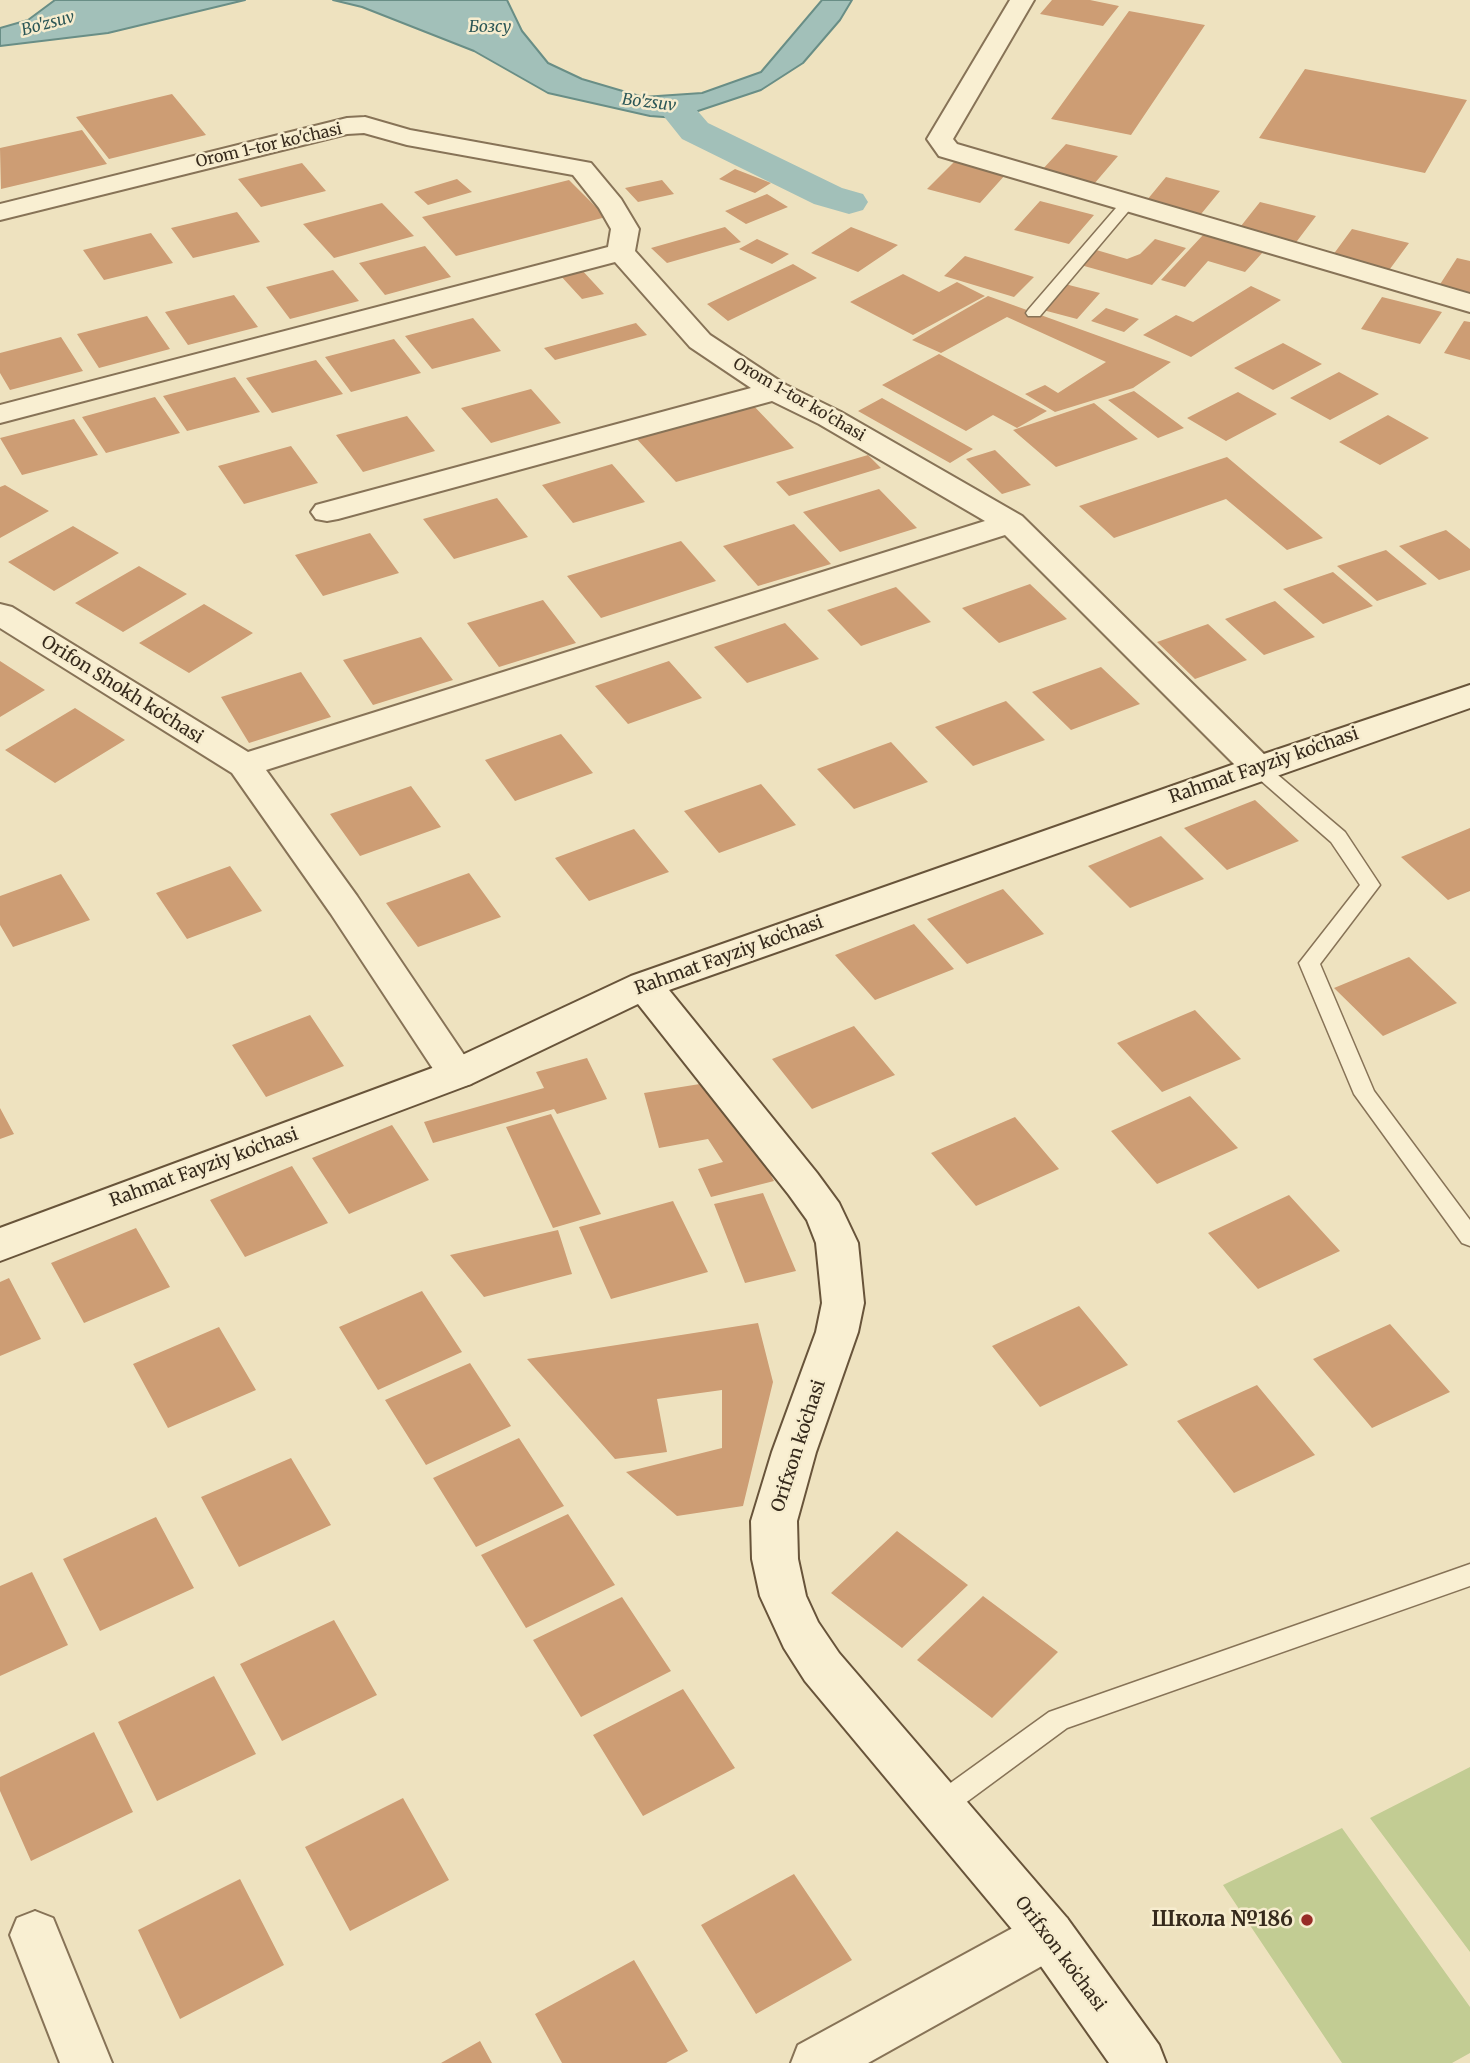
<!DOCTYPE html>
<html>
<head>
<meta charset="utf-8">
<style>
	body { margin:0 }
	canvas { display:block; background:#eee2bf }
</style>
</head>
<body>
<canvas width="1470" height="2063"></canvas>
<script>
const ctx = document.querySelector('canvas').getContext('2d');
ctx.lineJoin = 'round';
function paint(path, color) { ctx.fillStyle = color; ctx.fill(path, 'evenodd'); }
const toPath = rows => new Path2D(rows.map(r => 'M' + r).join(''));
function trace(path, color, width, dash) { ctx.strokeStyle = color; ctx.lineWidth = width; ctx.lineCap = dash ? 'butt' : 'round'; ctx.setLineDash(dash || []); ctx.stroke(path); }
function label(font, color, halo, rows, align = 'center') {
  ctx.font = font + ' Merriweather,serif'; ctx.lineWidth = 5; ctx.setLineDash([]); ctx.textBaseline = 'middle'; ctx.strokeStyle = halo; ctx.fillStyle = color; for (const [text, x, y, turn = 0] of rows) {
    ctx.save(); ctx.translate(x, y); ctx.rotate((+turn || 0) * Math.PI / 180); ctx.textAlign = isNaN(turn) ? turn : align; if (halo) ctx.strokeText(text, 0, 0); ctx.fillText(text, 0, 0); ctx.restore();
  }
}
paint(toPath([
	[1470,1767,1470,1952,1370,1818],
	[1342,1828,1470,2007,1470,2053,1452,2063,1342,2063,1223,1885]
]), '#c2cc93');
const water = toPath([
	[55,0,245,0,108,33,0,46,0,28,28,20,55,0],
	[333,0,507,0,522,31,548,63,582,79,643,97,702,93,761,72,822,0,852,0,840,20,803,63,761,90,677,118,650,116,548,93,474,51,362,7,333,0]
]);
paint(water, '#a2c0b9');
trace(water, '#698e86', 2);
paint(toPath([
	[676,98,689,101,708,123,842,188,863,194,868,202,863,210,849,214,814,204,682,139,658,109,663,101,676,98]
]), '#a2c0b9');
paint(toPath([
	[1052,0,1090,0,1119,6,1103,26,1040,14],
	[1129,11,1205,25,1131,135,1051,119],
	[1305,69,1467,100,1425,173,1259,138],
	[172,94,206,135,109,159,76,117],
	[82,130,107,164,1,189,0,148],
	[1066,144,1118,156,1094,184,1041,171],
	[954,162,1006,174,980,203,927,189],
	[302,163,326,191,261,207,238,179],
	[735,169,771,183,755,193,719,179],
	[1166,177,1220,191,1197,219,1142,206],
	[457,179,472,192,428,205,414,192],
	[569,180,606,217,456,256,422,217],
	[662,180,674,194,638,202,625,188],
	[767,194,788,207,746,224,725,211],
	[1040,201,1094,215,1069,244,1014,230],
	[1260,202,1316,216,1294,245,1237,231],
	[382,203,414,236,334,258,303,224],
	[237,212,260,242,193,258,171,228],
	[725,227,741,242,667,263,651,248],
	[851,227,898,245,858,272,811,253],
	[1352,229,1409,243,1387,273,1330,259],
	[151,233,173,263,104,280,83,250],
	[1203,235,1263,252,1245,272,1208,261,1185,287,1161,280],
	[757,239,789,254,772,264,739,249],
	[1155,239,1186,248,1152,285,1077,264,1093,249,1127,259,1140,254],
	[425,246,451,277,385,295,359,263],
	[965,256,1034,277,1014,297,944,276],
	[1457,258,1470,261,1470,297,1437,289],
	[793,264,817,278,728,321,707,304],
	[581,269,604,294,582,299,559,274],
	[333,270,359,301,290,319,266,287],
	[903,274,939,292,957,282,985,296,913,335,850,302],
	[1065,284,1100,293,1077,319,1043,310],
	[1251,286,1281,300,1191,357,1143,335,1176,315,1193,322],
	[234,295,258,327,188,345,165,312],
	[988,296,1171,362,1133,388,1055,412,1025,394,1045,385,1058,393,1106,362,1007,317,941,353,912,340],
	[1382,297,1442,312,1420,344,1361,329],
	[1106,308,1139,319,1124,332,1091,321],
	[147,316,170,349,99,368,77,334],
	[473,318,501,351,432,369,405,336],
	[1464,321,1470,322,1470,360,1444,353],
	[636,323,647,335,555,360,544,348],
	[61,337,83,371,10,390,0,373,0,353],
	[394,339,421,373,351,392,325,357],
	[1283,343,1322,364,1273,390,1234,368],
	[939,354,1047,411,1017,428,993,415,966,431,882,385],
	[316,360,343,394,272,413,246,378],
	[1339,372,1379,394,1330,420,1290,398],
	[235,377,260,412,187,431,163,396],
	[531,389,561,423,491,443,461,408],
	[1134,391,1184,428,1158,438,1108,400],
	[1238,392,1277,414,1226,441,1187,418],
	[155,397,180,433,106,453,82,417],
	[882,398,973,449,950,463,858,411],
	[751,403,794,448,676,482,635,437],
	[1094,403,1138,439,1056,467,1013,430],
	[1388,415,1429,438,1380,465,1339,442],
	[407,416,435,451,363,472,336,435],
	[74,419,98,455,22,475,0,438],
	[291,446,318,483,244,504,218,466],
	[995,450,1031,485,1002,494,966,459],
	[868,455,881,468,789,496,776,482],
	[1227,457,1323,538,1287,550,1226,499,1114,538,1079,506],
	[612,464,645,502,573,523,542,485],
	[5,485,49,511,0,538,0,487],
	[879,489,917,528,840,552,803,512],
	[497,498,528,537,454,559,423,519],
	[794,524,831,564,758,586,723,546],
	[73,526,119,553,54,591,8,562],
	[1446,530,1470,549,1470,570,1439,580,1399,546],
	[370,533,399,573,323,596,295,555],
	[681,541,716,581,601,618,567,576],
	[1386,550,1427,584,1377,601,1337,566],
	[139,566,187,594,123,632,75,603],
	[1333,572,1373,606,1323,624,1283,589],
	[1030,584,1067,619,999,643,962,608],
	[896,587,931,622,861,646,827,610],
	[543,600,576,643,499,667,467,623],
	[1275,601,1315,637,1264,655,1225,619],
	[204,604,253,633,189,673,139,643],
	[785,623,819,659,747,683,714,647],
	[1208,624,1247,660,1195,679,1157,642],
	[421,637,453,680,373,705,343,660],
	[0,661,45,690,0,717],
	[669,661,702,698,628,724,595,686],
	[1101,667,1140,704,1071,730,1032,692],
	[301,672,331,717,249,743,221,697],
	[1006,701,1045,740,973,766,935,727],
	[75,708,125,740,55,783,5,750],
	[561,734,593,773,515,801,485,760],
	[891,742,928,782,854,809,817,769],
	[761,784,796,825,719,853,684,811],
	[411,786,441,827,360,856,330,814],
	[1255,800,1299,841,1227,870,1184,828],
	[1470,828,1470,891,1448,900,1401,857],
	[634,829,669,872,589,901,555,858],
	[1161,836,1204,879,1130,908,1088,866],
	[230,866,262,911,187,939,156,893],
	[469,873,501,917,418,947,386,903],
	[61,874,90,920,13,947,0,925,0,896],
	[1003,889,1044,934,967,964,927,919],
	[914,924,954,969,875,1000,835,955],
	[1409,957,1457,1003,1383,1036,1334,988],
	[1195,1010,1241,1059,1162,1092,1117,1043],
	[310,1015,344,1066,266,1097,232,1045],
	[854,1026,895,1075,812,1109,772,1059],
	[587,1058,607,1099,557,1114,554,1109,433,1143,424,1122,544,1088,536,1072],
	[706,1083,748,1132,774,1181,711,1197,698,1169,723,1162,708,1139,659,1148,644,1093],
	[1190,1096,1238,1148,1157,1184,1111,1131],
	[0,1108,14,1134,0,1139],
	[551,1114,601,1214,553,1228,506,1127],
	[1015,1117,1059,1169,976,1206,931,1153],
	[392,1125,429,1180,349,1214,312,1158],
	[292,1166,328,1223,245,1257,210,1200],
	[763,1193,796,1271,745,1283,714,1204],
	[1289,1195,1340,1251,1258,1289,1208,1233],
	[673,1201,708,1272,611,1299,579,1227],
	[136,1228,170,1287,84,1323,51,1263],
	[558,1230,572,1274,484,1297,450,1255],
	[9,1278,41,1339,0,1356,0,1282],
	[422,1291,462,1352,378,1390,339,1327],
	[1079,1306,1128,1365,1040,1407,992,1346],
	[758,1323,773,1382,743,1506,677,1516,626,1472,722,1448,722,1390,657,1399,667,1452,615,1459,527,1359],
	[1390,1324,1450,1392,1372,1428,1313,1359],
	[219,1327,256,1390,168,1428,133,1364],
	[470,1363,511,1426,426,1465,385,1400],
	[1257,1385,1315,1455,1234,1493,1177,1421],
	[519,1438,564,1506,476,1547,433,1478],
	[291,1458,331,1525,239,1567,201,1497],
	[568,1514,615,1585,526,1628,481,1555],
	[156,1517,194,1588,100,1631,63,1559],
	[897,1531,968,1585,902,1648,831,1593],
	[32,1572,68,1645,0,1676,0,1586],
	[983,1596,1058,1652,992,1718,917,1660],
	[622,1597,671,1671,581,1717,533,1640],
	[334,1620,377,1695,282,1741,240,1664],
	[214,1676,256,1754,157,1801,118,1722],
	[683,1689,735,1768,643,1816,593,1735],
	[94,1732,133,1812,31,1861,0,1791,0,1777],
	[403,1798,449,1880,350,1931,305,1847],
	[794,1874,852,1960,756,2014,701,1925],
	[240,1879,284,1965,180,2019,138,1930],
	[634,1960,688,2051,666,2063,562,2063,535,2014],
	[480,2041,492,2063,441,2063]
]), '#cd9d74');
const lane = toPath([
	[1127,200,1134,204,1132,207,1040,316,1028,316,1026,313,1028,310,1122,201,1127,200],
	[1258,762,1265,764,1345,832,1380,885,1320,964,1374,1091,1470,1220,1470,1246,1462,1243,1354,1094,1299,963,1360,885,1331,842,1251,772,1248,768,1251,764,1258,762],
	[1470,1564,1470,1586,1067,1728,949,1815,940,1818,931,1815,927,1806,931,1797,1049,1712,1470,1564]
]);
const street = toPath([
	[1010,0,1034,0,953,139,957,144,1470,294,1470,312,939,156,927,139,1010,0],
	[365,117,410,130,591,163,621,199,639,229,635,251,710,335,786,385,841,412,1022,516,1270,760,1275,768,1270,776,1258,779,1246,776,1005,535,266,770,357,896,477,1074,471,1084,457,1088,443,1084,331,914,232,773,0,628,0,604,12,607,248,752,985,521,819,424,772,401,338,519,327,521,316,519,311,512,316,505,751,388,690,347,615,262,0,423,0,405,608,247,611,229,599,208,573,175,407,145,364,133,347,134,0,220,0,204,347,118,365,117],
	[35,1911,53,1918,112,2063,60,2063,10,1935,17,1918,35,1911],
	[1049,1911,1067,1918,1074,1935,1067,1952,868,2063,791,2063,798,2045,1031,1918,1049,1911]
]);
const secondary = toPath([
	[1470,685,1470,708,669,990,817,1173,839,1203,858,1243,864,1303,858,1332,816,1452,797,1521,798,1559,806,1596,818,1622,839,1653,1067,1918,1159,2045,1166,2063,1109,2063,1031,1952,805,1681,784,1648,760,1596,752,1559,751,1521,772,1452,816,1332,822,1303,816,1243,807,1220,789,1195,638,1004,471,1084,0,1261,0,1228,443,1064,631,976,1246,760,1470,685]
]);
trace(lane, '#877357', 3);
trace(street, '#877357', 4);
trace(secondary, '#68543a', 4);
paint(lane, '#f9efd2');
paint(street, '#f9efd2');
paint(secondary, '#f9efd2');
for (const [x, y, r, color] of [
	[1307,1920,7,"#972b26"]
]) { const dot = new Path2D(); dot.arc(x, y, r, 0, 2 * Math.PI); ctx.fillStyle = color; ctx.fill(dot); trace(dot, '#f6ecce', 2.5); }
label('italic 16px', '#2b5656', '#f6ecce', [
	["Bo'zsuv",48,24,-15],
	["Бозсу",490,27],
	["Bo'zsuv",649,103,7]
]);
label('16px', '#362a1c', '#f6ecce', [
	["Orom 1-tor ko'chasi",269,146,-13],
	["Orom 1-tor ko'chasi",799,400,30]
]);
label('18px', '#362a1c', '#f6ecce', [
	["Orifon Shokh koʻchasi",122,690,32],
	["Rahmat Fayziy koʻchasi",1264,766,-19],
	["Rahmat Fayziy koʻchasi",729,956,-20],
	["Rahmat Fayziy koʻchasi",204,1168,-20],
	["Orifxon koʻchasi",799,1446,-72],
	["Orifxon koʻchasi",1060,1954,53]
]);
label('bold 21px', '#362a1c', '#f6ecce', [
	["Школа №186",1293,1920]
], 'right');
</script>
</body>
</html>
